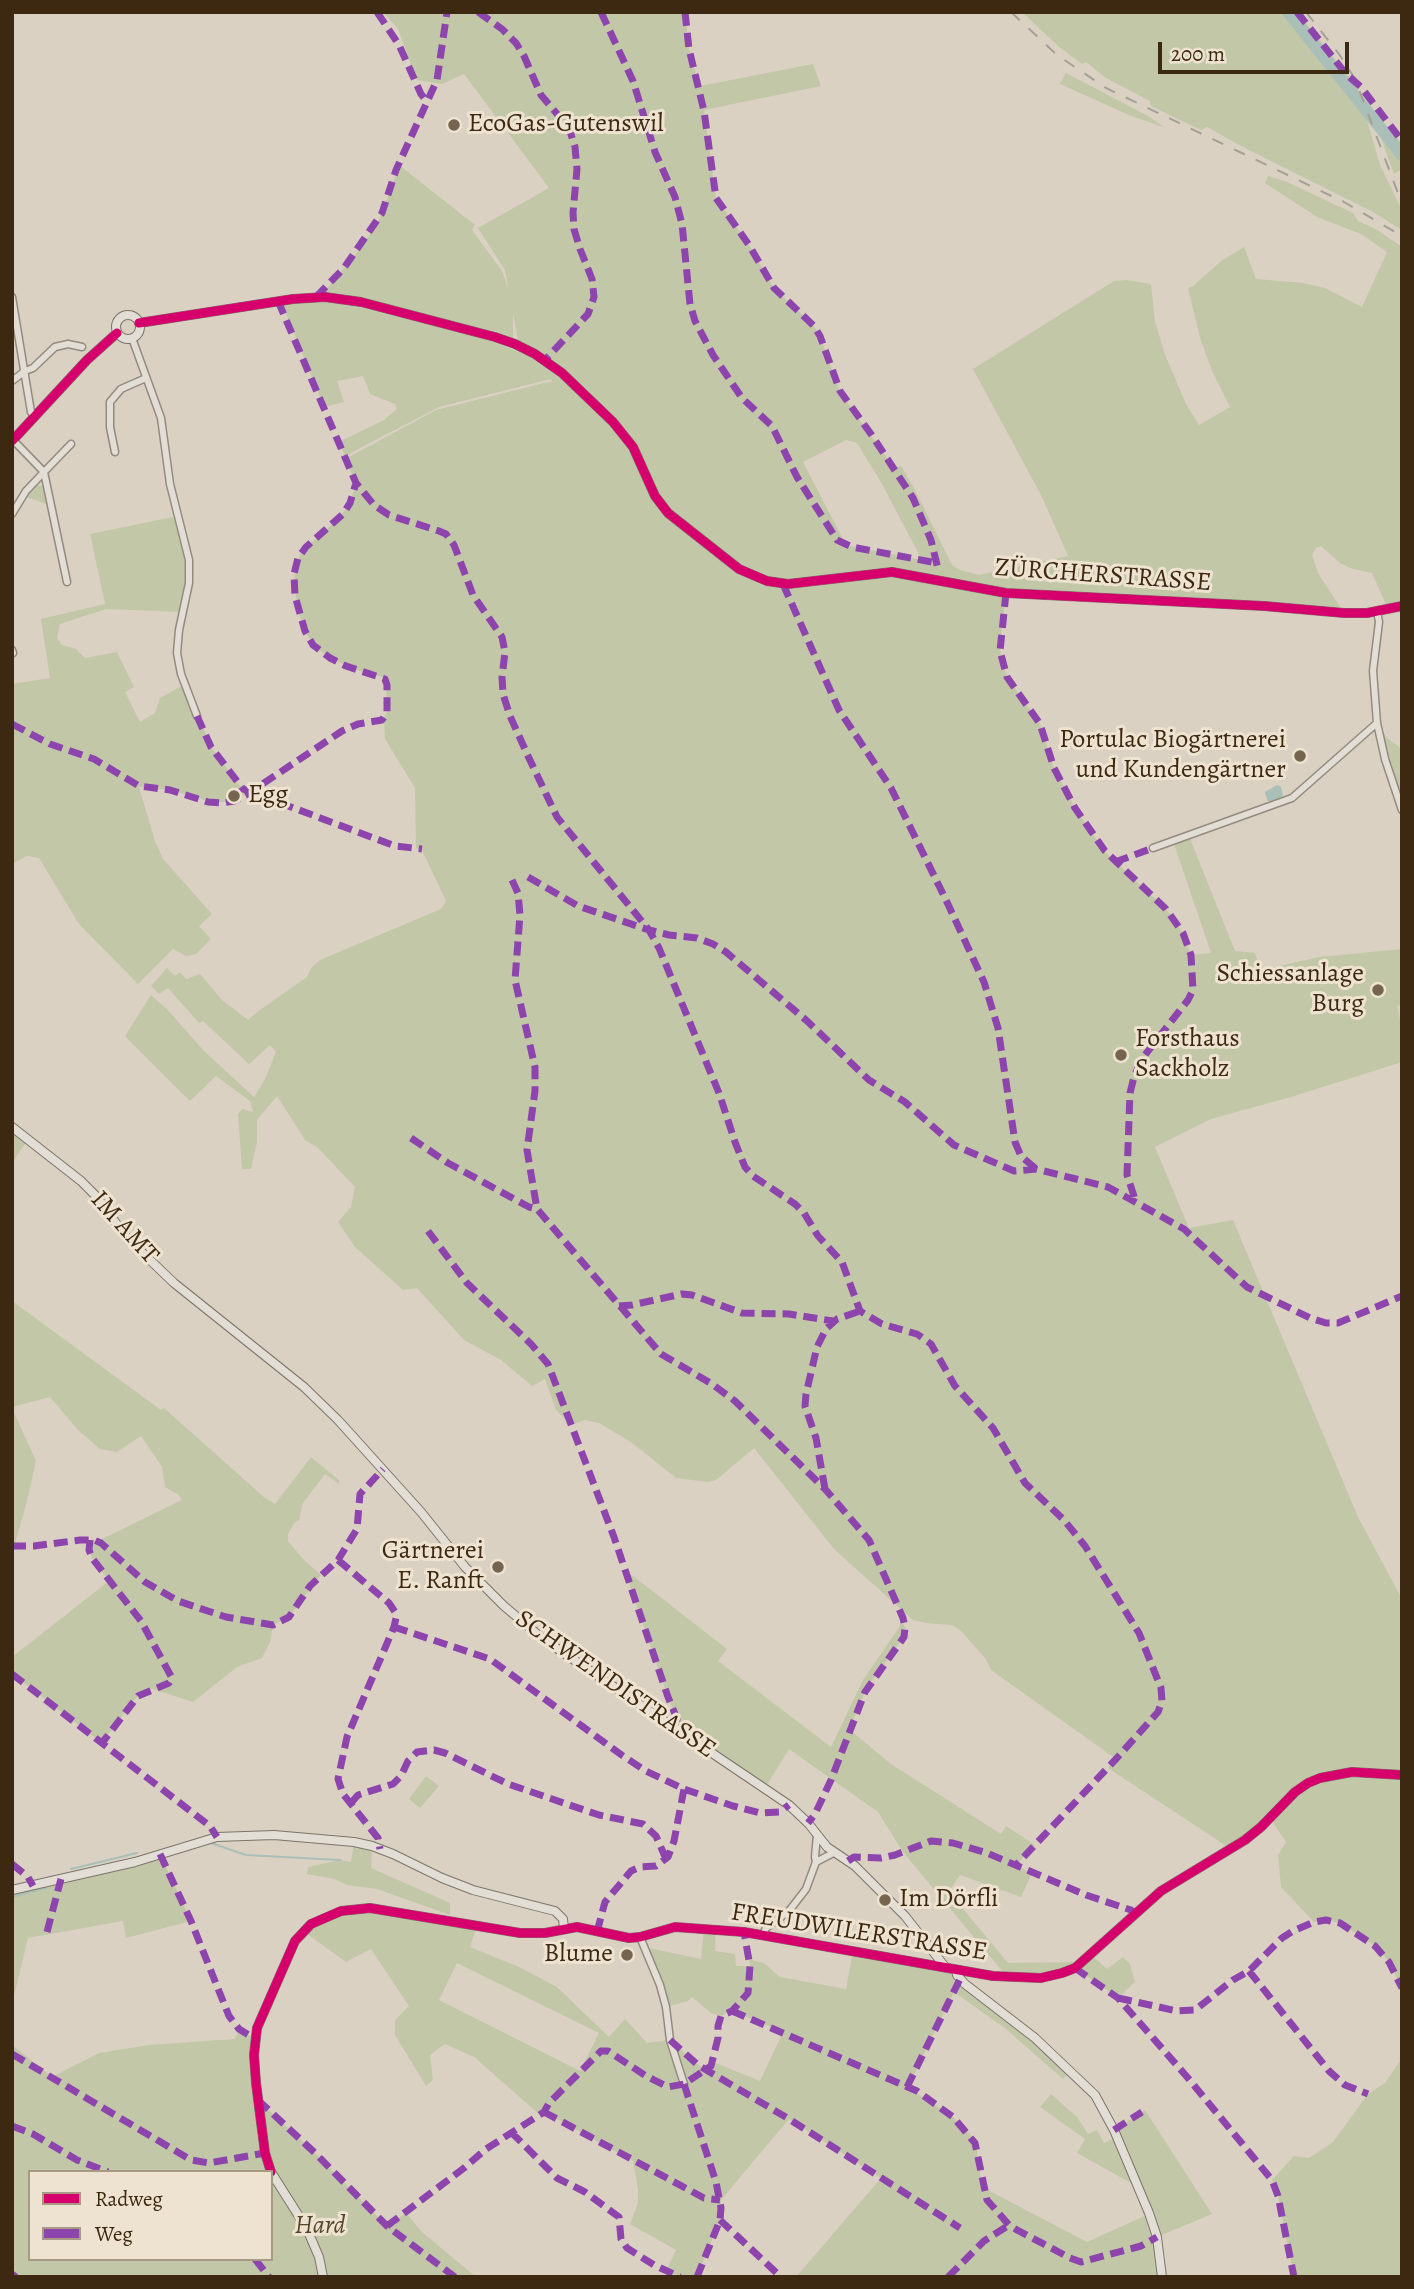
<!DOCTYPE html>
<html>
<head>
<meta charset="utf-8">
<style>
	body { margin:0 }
	#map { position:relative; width:1414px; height:2289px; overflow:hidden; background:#dad1c2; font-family:Alegreya,serif }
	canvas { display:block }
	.frame { position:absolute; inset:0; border:14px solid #3d2912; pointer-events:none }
	.legend { position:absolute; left:28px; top:2170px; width:245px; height:91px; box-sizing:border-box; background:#eee3d0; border:2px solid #a79984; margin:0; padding:9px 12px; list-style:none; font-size:21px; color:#3d2912 }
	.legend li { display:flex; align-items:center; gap:14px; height:35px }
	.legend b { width:35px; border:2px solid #a79984 }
	.scale { position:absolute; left:1158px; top:42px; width:191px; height:32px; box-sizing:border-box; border:4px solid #3d2912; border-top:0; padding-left:9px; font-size:21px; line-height:24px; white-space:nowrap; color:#3d2912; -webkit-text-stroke:5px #eee3d0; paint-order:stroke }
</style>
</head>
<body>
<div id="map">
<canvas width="1414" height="2289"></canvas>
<div class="frame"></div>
<ul class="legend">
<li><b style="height:9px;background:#d6006c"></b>Radweg</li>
<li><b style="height:9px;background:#8e44ad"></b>Weg</li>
</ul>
<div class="scale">200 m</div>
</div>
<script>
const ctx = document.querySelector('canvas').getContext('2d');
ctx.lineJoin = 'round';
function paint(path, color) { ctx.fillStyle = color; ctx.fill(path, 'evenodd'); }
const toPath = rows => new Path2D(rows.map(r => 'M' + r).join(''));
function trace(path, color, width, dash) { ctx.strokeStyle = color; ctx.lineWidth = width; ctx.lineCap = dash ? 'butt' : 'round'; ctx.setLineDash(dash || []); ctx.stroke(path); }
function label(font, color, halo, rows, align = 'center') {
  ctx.font = font + ' Alegreya,serif'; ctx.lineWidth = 6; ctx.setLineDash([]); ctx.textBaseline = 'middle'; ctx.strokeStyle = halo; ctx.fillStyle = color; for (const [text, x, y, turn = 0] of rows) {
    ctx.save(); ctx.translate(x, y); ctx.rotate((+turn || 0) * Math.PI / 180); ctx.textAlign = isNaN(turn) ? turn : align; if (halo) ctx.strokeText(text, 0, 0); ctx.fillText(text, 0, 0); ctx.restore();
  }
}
paint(toPath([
	[383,12,685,12,689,49,700,89,700,86,813,64,821,86,704,110,716,198,749,245,774,288,814,326,820,336,840,392,894,468,901,466,914,488,952,565,960,570,979,575,1068,556,1041,495,973,369,1114,281,1126,280,1151,284,1155,322,1166,357,1186,404,1199,425,1230,407,1212,371,1200,338,1188,288,1193,286,1221,261,1244,247,1256,279,1303,283,1325,288,1362,307,1387,252,1361,234,1317,217,1265,183,1268,176,1287,182,1353,213,1358,221,1376,229,1402,247,1402,606,1388,609,1372,573,1350,568,1340,563,1321,546,1316,548,1312,555,1318,573,1344,613,1006,594,1000,643,1001,659,1007,677,1040,724,1054,768,1075,808,1105,852,1166,909,1183,933,1191,955,1211,953,1173,841,1189,836,1235,951,1255,953,1261,970,1319,957,1402,949,1402,1005,1397,1006,1402,1027,1402,1062,1291,1097,1211,1119,1155,1147,1189,1228,1233,1220,1358,1517,1402,1599,1402,1988,1389,1962,1375,1946,1340,1923,1326,1920,1314,1922,1281,1887,1278,1855,1286,1842,1270,1818,1231,1849,1108,1768,1116,1759,991,1670,986,1659,961,1631,952,1625,925,1623,913,1620,895,1604,834,1549,754,1448,716,1480,708,1482,676,1478,631,1442,599,1423,585,1420,571,1425,556,1410,545,1379,532,1386,501,1360,464,1340,417,1288,403,1290,355,1247,338,1222,351,1207,355,1187,317,1147,305,1140,277,1096,257,1120,257,1142,251,1169,242,1169,238,1114,242,1109,253,1112,250,1101,216,1076,190,1101,125,1036,151,995,167,1009,204,1051,254,1097,265,1079,276,1052,270,1045,249,1064,203,1021,199,1023,168,988,159,994,151,986,167,968,175,976,180,972,186,979,200,974,222,1000,248,1020,257,1012,307,977,311,968,320,960,441,909,446,901,422,850,416,848,415,788,385,739,384,718,387,712,386,682,382,677,353,669,330,658,313,645,305,631,298,610,294,583,295,566,302,551,339,518,350,503,356,483,345,459,436,410,552,381,551,379,439,407,345,456,339,442,384,420,397,409,395,404,370,394,363,376,337,381,344,402,324,407,283,306,286,304,318,301,343,303,486,339,531,357,518,341,513,314,513,338,497,332,350,296,324,292,360,249,377,224,386,203,399,165,475,225,472,230,502,271,508,288,505,270,478,228,549,188,464,74,442,84,417,80,398,29],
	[846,440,857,443,882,484,922,560,846,545,803,462],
	[1022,12,1297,12,1350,78,1359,93,1380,165,1402,210,1402,230,1373,212,1241,146,1207,127,1201,130,1151,106,1150,101,1106,78,1086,62,1082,64,1058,46],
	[1066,73,1148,116,1164,127,1131,116,1060,84],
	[1369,105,1402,144,1402,169,1394,174],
	[36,485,43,486,47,504,26,497],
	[173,517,182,542,186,560,187,575,183,612,106,609,60,624,57,638,62,645,76,649,85,658,117,652,134,687,125,692,140,722,155,713,160,698,185,684,211,747,239,785,249,792,234,801,215,803,170,790,139,787,155,841,163,859,212,914,199,926,211,939,196,954,186,956,173,949,138,984,79,924,39,858,27,856,12,864,12,684,50,678,41,619,105,604,90,534],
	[1377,723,1387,738,1402,749,1402,810],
	[12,1131,26,1142,12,1163],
	[12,1301,161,1410,164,1408,265,1498,275,1504,311,1457,339,1480,339,1484,325,1474,303,1503,299,1520,294,1523,288,1534,288,1541,303,1559,321,1575,289,1617,273,1625,270,1642,262,1658,237,1667,193,1702,153,1689,144,1692,135,1699,102,1743,12,1674,12,1657,109,1581,92,1558,89,1550,90,1540,98,1541,182,1500,179,1495,165,1487,162,1467,141,1436,117,1452,100,1449,78,1430,50,1397,12,1407],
	[12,1408,36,1461,27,1501,14,1547,12,1547],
	[624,1569,727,1649,718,1661,831,1747,863,1680,898,1629,902,1620,905,1628,904,1637,870,1683,860,1702,850,1730,891,1764,1001,1834,1006,1826,1035,1845,1016,1865,1032,1873,1021,1897,960,1875,949,1892,1008,1963,1083,1962,1091,1955,1107,1969,1123,1957,1130,1964,1135,1982,1118,1998,1075,1968,1062,1973,1008,1978,903,1852,878,1812,789,1749,765,1788,676,1729,677,1719,668,1697],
	[426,1776,439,1786,420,1808,409,1799],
	[354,1842,372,1846,371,1868,450,1903,450,1915,377,1889,347,1885,334,1879,307,1874,308,1867,340,1860,351,1862],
	[160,1854,191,1921,126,1938,123,1921,28,1938,12,2004,12,1890],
	[354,1909,477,1926,470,1947,519,1967,557,1987,609,2037,625,2019,647,2043,670,2040,698,2065,706,2069,713,2062,760,2081,783,2032,732,2011,721,2016,711,2013,692,1997,688,2001,666,2007,644,1947,701,1959,704,1929,716,1930,715,1951,735,1954,736,1966,750,1966,749,1959,764,1963,780,1977,846,1989,853,1951,944,1970,960,1979,1071,2070,1063,2079,1006,2029,954,1992,908,2087,953,2117,970,2134,977,2150,982,2187,1087,2242,1149,2214,1138,2187,1077,2153,1085,2139,1040,2107,1051,2094,1077,2117,1088,2134,1097,2130,1104,2143,1117,2137,1114,2130,1145,2110,1212,2214,1157,2237,1162,2277,796,2277,881,2178,789,2119,721,2200,720,2220,697,2277,680,2277,666,2271,676,2250,630,2224,638,2203,638,2189,633,2161,544,2112,539,2114,474,2057,445,2044,430,2055,433,2080,426,2086,395,2035,395,2020,409,2006,371,1949,346,1962,303,1931],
	[457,1963,599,2033,580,2071,439,2000],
	[239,2029,255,2039,258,2100,315,2153,387,2226,406,2213,422,2232,476,2277,12,2277,12,2045,52,2077,99,2053,149,2045,235,2039],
	[30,2172,271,2172,271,2259,30,2259],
	[1402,2058,1402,2277,1294,2277,1278,2196,1272,2180,1294,2156,1309,2158,1333,2142,1368,2094,1385,2083]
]), '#c2c7a8');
paint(toPath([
	[1277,785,1281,787,1283,796,1271,803,1267,800,1265,792]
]), '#aabfb8');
trace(toPath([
	[1048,12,1048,13],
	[211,1843,246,1855,340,1860],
	[71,1869,137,1853],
	[12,1897,46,1888]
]), '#aabfb8', 2);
trace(toPath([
	[1288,12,1402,155]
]), '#aabfb8', 12);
const street = toPath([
	[12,297,31,412,35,417],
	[132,338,161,418,170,484,189,560,189,583,179,630,177,653,181,674,197,716],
	[12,381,25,371,33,368,55,347,68,344,82,347],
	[115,452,110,427,110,402,121,389,146,378],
	[12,514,26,491,44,472,13,440],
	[67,582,44,472,71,444],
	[1377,611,1379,622,1373,671,1377,723,1385,759,1402,810],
	[12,650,13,653],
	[1153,848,1292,798,1377,723],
	[816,1862,835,1852],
	[763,1935,766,1928,789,1911,806,1889,816,1862,815,1857,817,1835],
	[640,1937,660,1985,666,2007,670,2040,684,2084]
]);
const secondary = toPath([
	'116 327a12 12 0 1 1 24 0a12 12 0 1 1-24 0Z',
	[139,323,293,299,325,297,361,302,495,337,515,344,535,354,562,373,613,422,633,447,655,496,668,513,739,569,767,581,788,584,892,572,1006,593,1264,606,1344,613,1367,613,1402,606],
	[12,441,87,360,117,333],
	[12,1127,81,1181,95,1195,127,1238,174,1283,304,1387,338,1420,421,1512,465,1567,504,1606,543,1639,789,1805,808,1823,827,1847,855,1866,905,1916,946,1968],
	[12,1890,135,1862,217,1837,274,1835,354,1842,372,1846,393,1854,442,1878,473,1890,555,1911,563,1919,564,1928],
	[956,1970,957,1975,965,1984,1035,2038,1095,2095,1114,2130,1149,2213,1157,2237,1162,2277],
	[271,2172,265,2153,256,2083,254,2055,257,2028,295,1941,311,1924,341,1911,370,1908,520,1933,545,1933,577,1927,629,1938,640,1937,675,1927,744,1932,993,1976,1041,1978,1062,1973,1075,1968,1161,1891,1245,1840,1261,1827,1295,1792,1308,1783,1320,1778,1352,1772,1402,1775],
	[271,2172,307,2229,319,2257,323,2277]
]);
trace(street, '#938b7f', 9);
trace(secondary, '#7c7469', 10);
trace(street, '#e2ded6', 6);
trace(secondary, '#e2ded6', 8);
trace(toPath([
	[1011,12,1057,55,1106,88,1344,202,1402,236],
	[1306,12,1339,54,1355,79,1402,204]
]), '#a5a097', 2, [12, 12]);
trace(toPath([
	[377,12,399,45,421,94,428,103],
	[478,12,502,29,516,43,524,56,541,95,569,128,575,147,577,169,573,213,574,229,580,249,592,279,594,297,588,314,545,360],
	[601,12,633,81,655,152,675,197,682,224,690,304,695,321,713,355,742,398,772,426,797,477,837,540,852,547,937,563],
	[685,12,689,49,704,111,716,198,749,245,774,288,814,326,820,336,840,391,871,434,913,498,931,540,938,569],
	[1297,12,1346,74,1361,87,1402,141],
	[316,297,344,268,382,213,396,170,437,80,447,12],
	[278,301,356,483,374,505,389,515,439,531,446,534,454,545,473,595,502,637,505,652,502,677,503,694,510,716,528,756,557,817,649,930,659,948,719,1093,735,1142,745,1167,753,1176,795,1204,804,1213,818,1236,842,1262,860,1311,882,1324,917,1334,931,1344,955,1386,993,1428,1025,1483,1064,1520,1085,1546,1139,1633,1161,1688,1162,1701,1158,1712,1116,1759,1016,1865],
	[783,584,839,710,891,788,946,900,984,982,998,1028,1015,1142,1021,1156,1036,1169],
	[1006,593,1000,651,1007,677,1040,724,1054,768,1075,808,1105,851,1166,909,1183,933,1191,955,1193,990,1188,1000,1141,1060,1134,1077,1130,1093,1127,1175,1136,1202],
	[197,716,211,747,243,789,395,846,422,849],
	[12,724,50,744,94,759,139,786,170,790,208,802,222,803,234,801,246,795,342,731,358,724,382,720,387,712,387,685,385,679,346,666,330,658,313,645,305,631,295,596,294,574,298,558,306,547,343,514,350,503,356,483],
	[1115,862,1153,848],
	[528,877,578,906,649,930,669,935,697,938,713,944,726,952,806,1020,869,1080,905,1102,954,1145,1014,1171,1036,1169,1108,1187,1184,1229,1247,1287,1310,1318,1326,1323,1338,1323,1402,1296],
	[512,880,518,893,520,915,515,980,535,1067,535,1091,527,1150,537,1209,661,1354,712,1384,735,1401,825,1489,869,1540,903,1618,905,1628,904,1637,865,1692,831,1780,815,1814,808,1823],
	[411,1138,448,1163,529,1207,537,1209],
	[428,1231,467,1283,531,1344,548,1364,614,1537,668,1697,677,1719,676,1729],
	[619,1306,632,1305,682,1294,692,1295,742,1313,789,1314,833,1321],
	[825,1489,816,1438,805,1406,806,1394,817,1347,826,1329,837,1319,860,1311],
	[90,1540,89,1550,92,1558,141,1621,172,1678,169,1683,138,1696,102,1743],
	[12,1546,34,1546,80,1540,94,1540,101,1543,145,1582,178,1601,226,1617,273,1625,289,1617,310,1586,338,1560,357,1529,360,1494,383,1469],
	[338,1560,389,1603,395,1612,396,1618,394,1627,347,1737,338,1779,343,1794,378,1838,380,1849],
	[394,1627,490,1659,623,1756,646,1771,684,1789,733,1806,760,1813,779,1812,789,1805],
	[12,1674,210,1826,217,1837],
	[351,1803,358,1795,393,1784,401,1776,408,1761,417,1752,434,1750,445,1753,508,1784,599,1815,643,1824,656,1836,666,1859],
	[160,1854,191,1921,229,2016,239,2029,255,2039],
	[848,1861,854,1857,881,1858,895,1855,931,1841,953,1843,987,1853,1086,1895,1131,1910,1135,1914],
	[12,1864,28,1877,33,1886],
	[47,1932,61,1879],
	[597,1932,605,1902,631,1871,640,1867,656,1866,668,1857,674,1841,684,1789],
	[1075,1968,1118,1998,1188,2078,1272,2180,1278,2196,1294,2277],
	[1249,1971,1329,2071,1345,2085,1368,2094],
	[1118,1998,1177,2011,1195,2010,1233,1980,1249,1971,1282,1938,1293,1931,1314,1922,1326,1920,1340,1923,1375,1946,1389,1962,1402,1988],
	[732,2011,917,2091,953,2117,975,2143,987,2200,1009,2225,1017,2230,1070,2258,1081,2262,1141,2246,1157,2237],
	[670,2040,698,2065,789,2119,960,2228],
	[12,2054,191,2160,209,2163,265,2153],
	[684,2084,716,2182,721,2208,720,2220,697,2277],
	[907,2087,960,1979],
	[258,2100,315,2153,387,2226,455,2277],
	[544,2112,704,2198,720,2200],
	[12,2126,33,2134,77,2160,108,2172],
	[1114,2130,1142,2112],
	[511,2132,557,2178,585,2192,619,2217,621,2239,627,2248,654,2265,680,2277],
	[720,2220,781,2277],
	[387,2226,464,2168,486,2149,544,2112,549,2103,601,2051,608,2051,646,2076,668,2087,684,2084,711,2066,718,2038,718,2026,721,2016,732,2011,748,1993,750,1966,744,1932],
	[255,2259,269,2277],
	[12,2274,16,2277],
	[948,2277,984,2241,1009,2225]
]), '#8e44ad', 7, [14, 7]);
trace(toPath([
	[139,323,293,299,325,297,361,302,495,337,515,344,535,354,562,373,613,422,633,447,655,496,668,513,739,569,767,581,788,584,892,572,1006,593,1264,606,1344,613,1367,613,1402,606],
	[12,441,87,360,117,333],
	[271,2172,265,2153,256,2083,254,2055,257,2028,295,1941,311,1924,341,1911,370,1908,520,1933,545,1933,577,1927,629,1938,640,1937,675,1927,744,1932,993,1976,1041,1978,1062,1973,1075,1968,1161,1891,1245,1840,1261,1827,1295,1792,1308,1783,1320,1778,1352,1772,1402,1775]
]), '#d6006c', 9);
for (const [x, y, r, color] of [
	[454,125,7,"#746450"],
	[1300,756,7,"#746450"],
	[234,796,7,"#746450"],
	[1378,990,7,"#746450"],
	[1121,1055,7,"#746450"],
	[498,1567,7,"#746450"],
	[885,1900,7,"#746450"],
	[627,1955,7,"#746450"]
]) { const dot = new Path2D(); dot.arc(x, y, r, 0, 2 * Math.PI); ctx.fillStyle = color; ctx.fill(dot); trace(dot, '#eee3d0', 2.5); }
label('26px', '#3d2912', '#eee3d0', [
	["EcoGas-Gutenswil",468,125],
	["Portulac Biogärtnerei",1286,741,"right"],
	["und Kundengärtner",1286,771,"right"],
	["Egg",248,796],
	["Schiessanlage",1364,975,"right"],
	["Burg",1364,1005,"right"],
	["Forsthaus",1135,1040],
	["Sackholz",1135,1070],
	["Gärtnerei",484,1552,"right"],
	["E. Ranft",484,1582,"right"],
	["Im Dörfli",899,1900],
	["Blume",613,1955,"right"]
], 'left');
label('26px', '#3d2912', '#eee3d0', [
	["ZÜRCHERSTRASSE",1103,576,4],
	["IM AMT",124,1228,48],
	["SCHWENDISTRASSE",615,1685,35],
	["FREUDWILERSTRASSE",859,1933,9]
]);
label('italic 26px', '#54472c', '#eee3d0', [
	["Hard",320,2227]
]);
</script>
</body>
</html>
